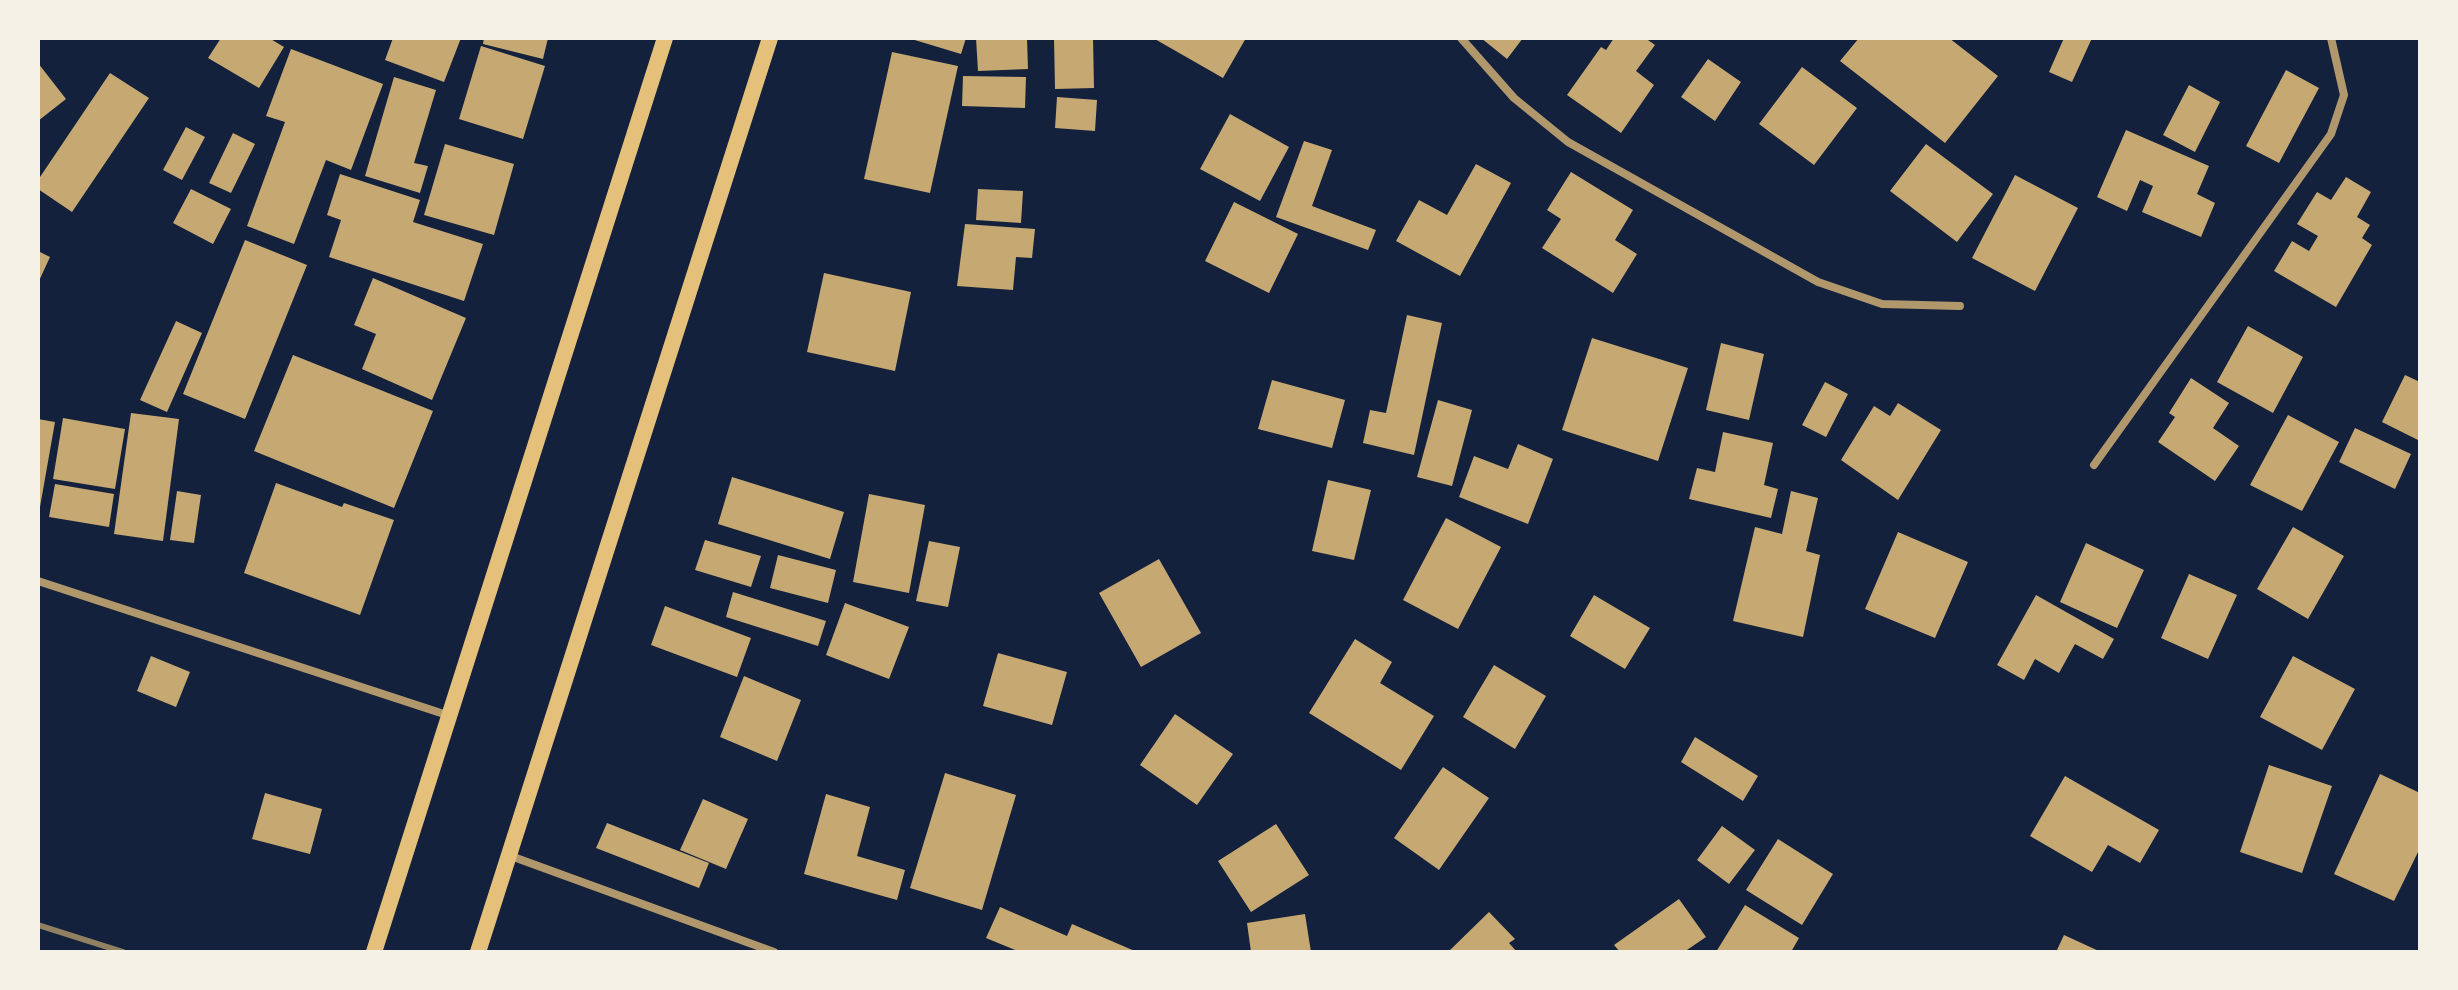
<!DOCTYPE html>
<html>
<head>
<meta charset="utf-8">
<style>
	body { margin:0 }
	#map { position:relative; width:2458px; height:990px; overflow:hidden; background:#14213d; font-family:"Varela Round",sans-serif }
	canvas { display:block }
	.frame { position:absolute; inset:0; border:40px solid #f6f1e7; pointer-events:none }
</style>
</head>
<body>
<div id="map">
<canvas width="2458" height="990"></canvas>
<div class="frame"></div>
</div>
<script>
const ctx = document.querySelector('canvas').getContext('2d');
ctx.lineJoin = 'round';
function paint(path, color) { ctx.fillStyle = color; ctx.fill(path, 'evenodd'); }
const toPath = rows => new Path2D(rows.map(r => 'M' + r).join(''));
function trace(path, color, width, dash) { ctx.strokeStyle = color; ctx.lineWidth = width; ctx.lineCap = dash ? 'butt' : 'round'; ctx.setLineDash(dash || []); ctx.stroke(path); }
paint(toPath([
	[221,38,269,38,284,47,259,88,208,58],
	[393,38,461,38,444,82,385,60],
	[484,38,548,38,543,59,483,44],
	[908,38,966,38,961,54],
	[976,38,1027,38,1028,69,978,71],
	[1054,38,1093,38,1094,88,1055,89],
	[1153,38,1246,38,1223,78],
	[1481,38,1523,38,1507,59],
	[1614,38,1645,38,1655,45,1636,71,1654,85,1621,133,1567,95,1601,47,1606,50],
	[1859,38,1949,38,1998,76,1945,143,1840,61],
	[2064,38,2092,38,2072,82,2049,72],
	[481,46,545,66,523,139,459,119],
	[291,49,383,84,351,170,326,160,294,244,247,226,285,122,266,116],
	[892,52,958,66,930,193,864,179],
	[1708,59,1741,82,1715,121,1681,97],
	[38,63,66,99,38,121],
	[1802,67,1857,108,1814,165,1759,124],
	[2286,70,2319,88,2279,163,2246,146],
	[110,73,149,98,72,212,38,189,38,180],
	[963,76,1026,77,1025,108,962,106],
	[394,77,436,90,414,163,428,166,420,193,365,176],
	[2189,85,2220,102,2195,152,2163,135],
	[1057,97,1097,100,1095,131,1055,128],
	[1230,114,1289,147,1260,201,1200,169],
	[186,127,205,137,182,180,163,170],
	[2126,130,2209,166,2197,194,2215,203,2201,237,2142,212,2153,186,2140,180,2127,211,2097,197],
	[233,133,255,144,231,193,209,183],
	[1304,141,1332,150,1312,206,1376,230,1368,250,1276,217],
	[445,144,514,164,494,235,424,215],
	[1926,144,1993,194,1957,242,1890,191],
	[1476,164,1511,183,1460,276,1396,241,1419,200,1447,215],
	[1571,172,1633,210,1615,240,1637,254,1613,293,1542,248,1561,219,1547,210],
	[340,174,420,200,413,222,483,244,464,301,329,257,341,220,327,215],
	[2015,175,2078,208,2035,291,1972,258],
	[2346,177,2371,192,2357,217,2370,225,2362,238,2372,245,2336,307,2274,271,2292,241,2309,251,2318,236,2297,224,2317,192,2331,200],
	[191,189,231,209,213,244,173,223],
	[978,189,1023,191,1021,223,976,220],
	[1234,202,1298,234,1269,293,1205,261],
	[965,224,1035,229,1032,258,1016,257,1013,290,957,286],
	[245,240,307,265,245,419,183,394],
	[38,251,50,257,38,283],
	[824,273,911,292,895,371,807,352],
	[373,278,466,318,432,400,362,369,376,334,354,325],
	[1407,315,1442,323,1414,455,1363,443,1370,410,1386,413],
	[176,321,202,333,167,412,140,400],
	[2248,326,2303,357,2273,413,2217,382],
	[1592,338,1688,368,1658,461,1562,430],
	[1721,343,1764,354,1749,420,1706,410],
	[293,355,433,411,394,508,254,451],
	[2405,375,2420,382,2420,441,2382,422],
	[2191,378,2229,403,2213,428,2239,446,2215,481,2158,442,2175,417,2169,413],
	[1272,380,1345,400,1332,448,1258,429],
	[1825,382,1848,394,1826,437,1802,425],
	[1438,400,1472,410,1452,486,1417,477],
	[1898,403,1941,430,1898,500,1841,460,1874,406,1890,416],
	[131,413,179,419,163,541,114,534],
	[2288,415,2339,442,2302,511,2250,485],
	[63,418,125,429,115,489,53,479],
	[38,419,55,422,40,507,38,507],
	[2355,428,2411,454,2395,489,2339,462],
	[1723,432,1773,443,1764,485,1778,489,1771,518,1689,499,1697,468,1715,472],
	[1518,444,1553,459,1528,524,1459,497,1474,456,1508,469],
	[732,477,844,512,830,559,718,524],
	[1328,480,1371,490,1354,560,1312,551],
	[276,483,342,507,344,503,394,520,360,615,244,573],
	[55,484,114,494,109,527,49,517],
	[177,491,201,495,194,543,170,540],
	[1791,491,1818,498,1806,551,1820,555,1803,637,1733,621,1755,527,1782,534],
	[869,494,925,505,909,593,853,582],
	[1446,518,1501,547,1458,629,1403,600],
	[2293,527,2344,556,2308,619,2257,589],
	[1898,532,1968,562,1935,638,1865,609],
	[705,540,761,556,751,587,695,570],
	[929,541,960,547,948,607,916,601],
	[2086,543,2144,570,2117,628,2060,602],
	[778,555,836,570,828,603,770,588],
	[1159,559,1201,633,1141,667,1099,593],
	[2189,574,2237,595,2208,659,2161,638],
	[733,592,826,621,818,646,726,617],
	[1594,595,1650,628,1625,669,1570,636],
	[2036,595,2114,639,2103,659,2075,644,2059,673,2035,659,2024,680,1997,665],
	[845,603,909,627,889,679,826,655],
	[665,606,751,638,737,677,651,645],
	[1355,639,1392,662,1380,683,1434,716,1401,770,1309,713],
	[998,653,1067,672,1052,725,983,706],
	[151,656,190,672,176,707,137,691],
	[2293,656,2355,689,2322,750,2260,717],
	[1494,665,1546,696,1515,749,1463,717],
	[744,676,801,700,777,761,720,737],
	[1175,714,1233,754,1197,805,1140,765],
	[1695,737,1758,776,1743,801,1681,762],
	[2269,765,2332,786,2302,873,2240,852],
	[1443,767,1489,798,1439,870,1394,838],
	[945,773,1016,795,982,910,910,888],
	[2380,774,2420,793,2420,848,2394,901,2334,874],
	[2065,776,2159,830,2140,863,2108,845,2092,872,2030,836],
	[265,793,322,809,310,854,252,839],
	[826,794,870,807,857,856,905,870,897,900,804,874],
	[703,799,748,819,726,869,680,850],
	[607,823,709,863,699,888,596,848],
	[1276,824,1309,875,1251,912,1218,861],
	[1722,826,1755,850,1729,884,1697,860],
	[1778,839,1833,874,1802,925,1746,890],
	[1679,899,1706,937,1684,952,1620,952,1614,945],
	[1745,905,1799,938,1791,952,1716,952],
	[1000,907,1067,936,1072,924,1137,952,1020,952,986,938],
	[1489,912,1515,939,1509,943,1517,952,1448,952],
	[1305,914,1311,952,1251,952,1247,923],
	[2064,935,2101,952,2056,952]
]), '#c6a872');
trace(toPath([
	[1461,38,1514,98,1568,142,1818,282,1882,304,1960,306],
	[2094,465,2331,134,2344,95,2331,38],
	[38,581,447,715],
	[508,855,774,952]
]), '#b1986c', 8);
trace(toPath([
	[374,952,665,38],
	[478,952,770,38]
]), '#e5c07b', 16);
trace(toPath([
	[38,925,123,952]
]), '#918062', 6);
</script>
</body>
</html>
